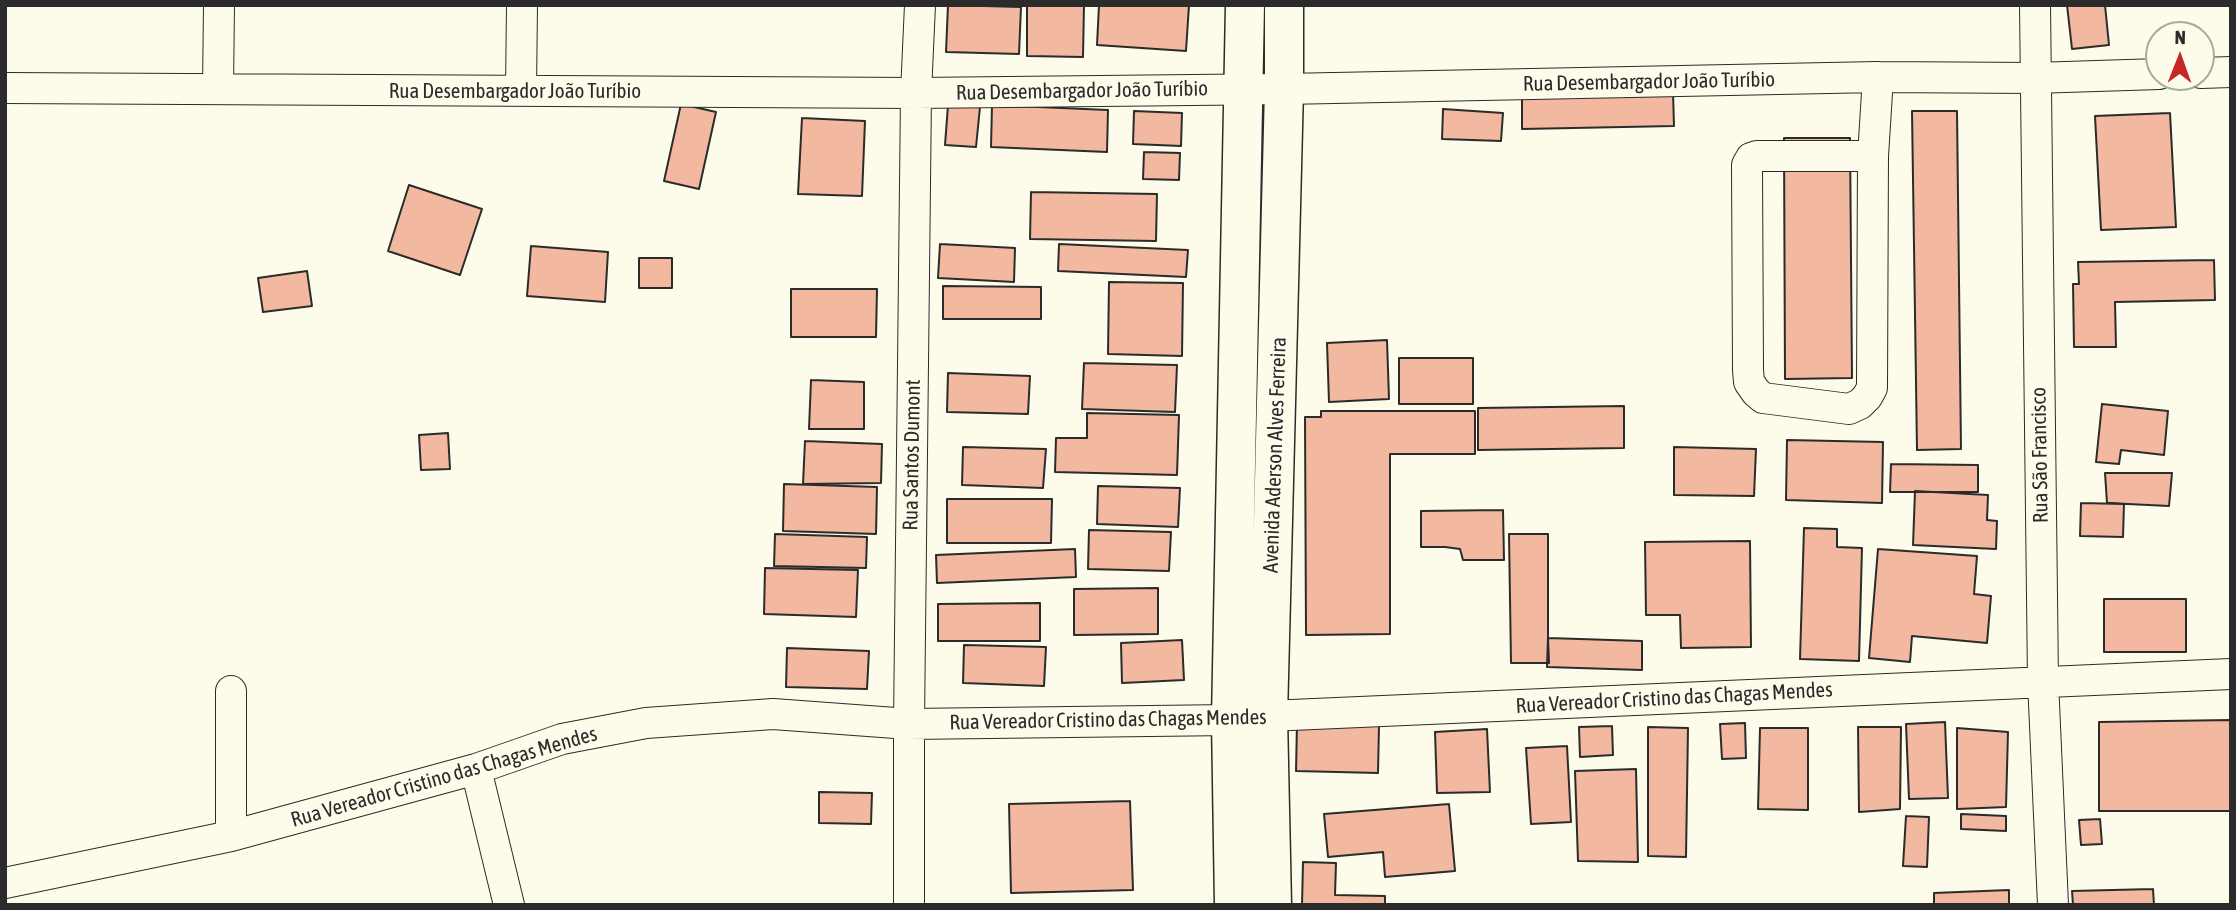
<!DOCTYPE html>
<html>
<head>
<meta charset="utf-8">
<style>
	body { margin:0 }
	#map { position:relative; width:2236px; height:910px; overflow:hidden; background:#fdfbea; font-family:"Asap Condensed",sans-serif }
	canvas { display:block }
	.frame { position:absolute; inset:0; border:7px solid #2b2b2b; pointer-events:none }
	.north { position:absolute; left:2145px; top:21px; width:70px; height:70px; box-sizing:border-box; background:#fdfbea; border:2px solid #a9a89e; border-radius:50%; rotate:1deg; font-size:19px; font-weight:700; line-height:28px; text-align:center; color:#2b2b2b }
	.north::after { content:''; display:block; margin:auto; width:24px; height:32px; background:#c62828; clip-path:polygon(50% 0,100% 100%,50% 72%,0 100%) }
</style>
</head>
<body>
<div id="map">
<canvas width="2236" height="910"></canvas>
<div class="frame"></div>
<div class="north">N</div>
</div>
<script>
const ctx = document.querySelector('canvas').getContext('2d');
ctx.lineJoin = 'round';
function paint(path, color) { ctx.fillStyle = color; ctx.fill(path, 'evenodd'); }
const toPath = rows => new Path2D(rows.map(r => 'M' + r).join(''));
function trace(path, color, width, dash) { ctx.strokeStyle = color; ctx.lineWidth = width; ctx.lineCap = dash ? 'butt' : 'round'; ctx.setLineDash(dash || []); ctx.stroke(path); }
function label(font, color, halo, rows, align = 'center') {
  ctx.font = font + ' "Asap Condensed",sans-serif'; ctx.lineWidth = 5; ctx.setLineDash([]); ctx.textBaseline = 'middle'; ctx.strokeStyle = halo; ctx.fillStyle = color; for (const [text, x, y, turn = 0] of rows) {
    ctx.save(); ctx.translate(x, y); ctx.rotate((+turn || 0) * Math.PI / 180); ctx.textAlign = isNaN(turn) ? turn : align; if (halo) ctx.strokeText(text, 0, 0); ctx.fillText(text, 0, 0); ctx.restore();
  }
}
const building = toPath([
	[948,5,1021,7,1019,54,946,52,948,5],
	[1027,5,1084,5,1083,57,1027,56,1027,5],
	[1099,5,1189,5,1186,51,1097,45,1099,5],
	[2067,5,2105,5,2109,45,2072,49,2067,5],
	[1673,92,1674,126,1522,129,1522,96,1673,92],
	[681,104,716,112,699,189,664,181,681,104],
	[948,105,980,107,976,147,945,145,948,105],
	[992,105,1108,110,1107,152,991,147,992,105],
	[1443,109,1503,113,1501,141,1442,139,1443,109],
	[1134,111,1182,113,1181,146,1133,144,1134,111],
	[1912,111,1957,111,1961,449,1917,450,1912,111],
	[2170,113,2176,227,2101,230,2095,116,2170,113],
	[802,118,865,121,862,196,798,194,802,118],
	[1784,138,1850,138,1852,378,1785,379,1784,138],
	[1144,152,1180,153,1179,180,1143,179,1144,152],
	[409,185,482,209,460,275,388,251,409,185],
	[1031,192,1157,194,1156,241,1030,239,1031,192],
	[940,244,1015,248,1014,282,938,278,940,244],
	[1059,244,1188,250,1186,277,1058,271,1059,244],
	[531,246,608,252,605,302,527,296,531,246],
	[639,258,672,258,672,288,639,288,639,258],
	[2214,260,2215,300,2115,302,2116,347,2074,347,2073,284,2079,284,2078,262,2214,260],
	[307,271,312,306,263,312,258,278,307,271],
	[1109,282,1183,283,1182,356,1108,354,1109,282],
	[943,286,1041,287,1041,319,943,319,943,286],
	[791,289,877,289,876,337,791,337,791,289],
	[1387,340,1389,399,1329,402,1327,343,1387,340],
	[1399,358,1473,358,1473,404,1399,404,1399,358],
	[1084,363,1177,365,1175,412,1082,409,1084,363],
	[948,373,1030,376,1028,414,947,412,948,373],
	[811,380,864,382,864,429,809,429,811,380],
	[2102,404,2168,411,2164,455,2121,450,2119,464,2096,462,2102,404],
	[1624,406,1624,448,1478,450,1478,408,1624,406],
	[1321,411,1475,411,1475,454,1390,454,1390,634,1306,635,1305,417,1321,417,1321,411],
	[1087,413,1179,415,1177,475,1055,472,1056,438,1087,438,1087,413],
	[448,433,450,469,421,470,419,435,448,433],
	[1787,440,1883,442,1882,503,1786,500,1787,440],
	[805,441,882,444,881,483,803,484,805,441],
	[963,447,1046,449,1043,488,962,485,963,447],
	[1674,447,1756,449,1754,496,1674,495,1674,447],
	[1891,464,1978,465,1978,492,1890,492,1891,464],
	[2105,473,2172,473,2169,506,2107,503,2105,473],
	[784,484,877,487,876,534,783,531,784,484],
	[1098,486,1180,488,1178,527,1097,524,1098,486],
	[1915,491,1988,495,1987,520,1997,521,1996,549,1913,545,1915,491],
	[947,499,1052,499,1051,543,947,543,947,499],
	[2081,503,2124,504,2123,537,2080,536,2081,503],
	[1503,510,1504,560,1463,560,1460,549,1445,547,1421,547,1421,511,1503,510],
	[1804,528,1837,529,1837,547,1862,548,1859,661,1800,659,1804,528],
	[1089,530,1171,532,1169,571,1088,569,1089,530],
	[775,534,867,537,866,568,774,566,775,534],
	[1509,534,1548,534,1548,638,1549,663,1511,663,1509,534],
	[1750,541,1751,647,1681,648,1680,615,1646,615,1645,542,1750,541],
	[1075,549,1076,577,937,583,936,555,1075,549],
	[1878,549,1977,556,1974,594,1991,596,1987,643,1912,636,1910,662,1869,658,1878,549],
	[765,568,858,570,856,617,764,614,765,568],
	[1158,588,1158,634,1074,635,1074,589,1158,588],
	[2104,599,2186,599,2186,652,2104,652,2104,599],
	[1040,603,1040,641,938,641,938,604,1040,603],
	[1548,638,1642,641,1642,670,1547,667,1548,638],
	[1182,640,1184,680,1122,683,1121,643,1182,640],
	[964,645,1046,647,1044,686,963,683,964,645],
	[787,648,869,651,867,689,786,687,787,648],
	[2231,720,2231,811,2099,811,2099,722,2231,720],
	[1945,722,1948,798,1909,799,1906,724,1945,722],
	[1297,723,1379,725,1378,773,1296,771,1297,723],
	[1745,723,1746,758,1722,759,1720,724,1745,723],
	[1612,726,1613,755,1580,757,1579,727,1612,726],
	[1648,727,1688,728,1686,857,1648,856,1648,727],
	[1858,727,1901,727,1900,809,1859,812,1858,727],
	[1760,728,1808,728,1808,810,1758,809,1760,728],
	[1957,728,2008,732,2006,807,1957,809,1957,728],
	[1487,729,1490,792,1437,793,1435,732,1487,729],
	[1567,746,1571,822,1531,824,1526,748,1567,746],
	[1636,769,1638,862,1578,861,1575,771,1636,769],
	[819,792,872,793,871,824,819,823,819,792],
	[1130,801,1133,890,1011,893,1009,804,1130,801],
	[1449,804,1455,871,1385,877,1383,852,1328,857,1324,814,1449,804],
	[1961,814,2006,816,2006,831,1961,829,1961,814],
	[1906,816,1929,817,1927,867,1903,866,1906,816],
	[2100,819,2102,844,2081,845,2079,820,2100,819],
	[1303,862,1336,863,1335,895,1385,896,1385,905,1302,905,1303,862],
	[2153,889,2154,905,2073,905,2072,891,2153,889],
	[2009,890,2009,905,1934,905,1934,893,2009,890]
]);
paint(building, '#f2b8a0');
trace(building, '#2b2b2b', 2);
const street = toPath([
	[2035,5,2043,681,2053,905],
	[2201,73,2231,72],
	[5,88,916,93,1284,89,1878,77,2034,78,2159,74],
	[218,89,219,5],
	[521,91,522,5],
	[1873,156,1757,156,1751,158,1747,165,1748,370,1749,382,1756,392,1763,398,1849,409,1860,404,1867,397,1872,388,1873,156,1878,77],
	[231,691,231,836],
	[476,769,509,905],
	[5,883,231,836,476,769,562,739,646,723,773,714,909,724,1231,720,1268,716,2231,674],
	[909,905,909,724,916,93,920,5]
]);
const primary = toPath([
	[1234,905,1231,720,1245,5],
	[1272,905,1268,716,1284,89,1284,5]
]);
trace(street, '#2b2b2b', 32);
trace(primary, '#2b2b2b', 41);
trace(street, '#fdfbea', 30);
trace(primary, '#fdfbea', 38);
label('21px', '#2b2b2b', '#fdfbea', [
	["Rua Desembargador João Turíbio",1649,82,-1],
	["Rua Desembargador João Turíbio",515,91],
	["Rua Desembargador João Turíbio",1082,91,-1],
	["Rua Santos Dumont",912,455,-89],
	["Avenida Aderson Alves Ferreira",1275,455,-88],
	["Rua São Francisco",2040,455,-91],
	["Rua Vereador Cristino das Chagas Mendes",1674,698,-3],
	["Rua Vereador Cristino das Chagas Mendes",1108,720,-1],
	["Rua Vereador Cristino das Chagas Mendes",444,777,-16]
]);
</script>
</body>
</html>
